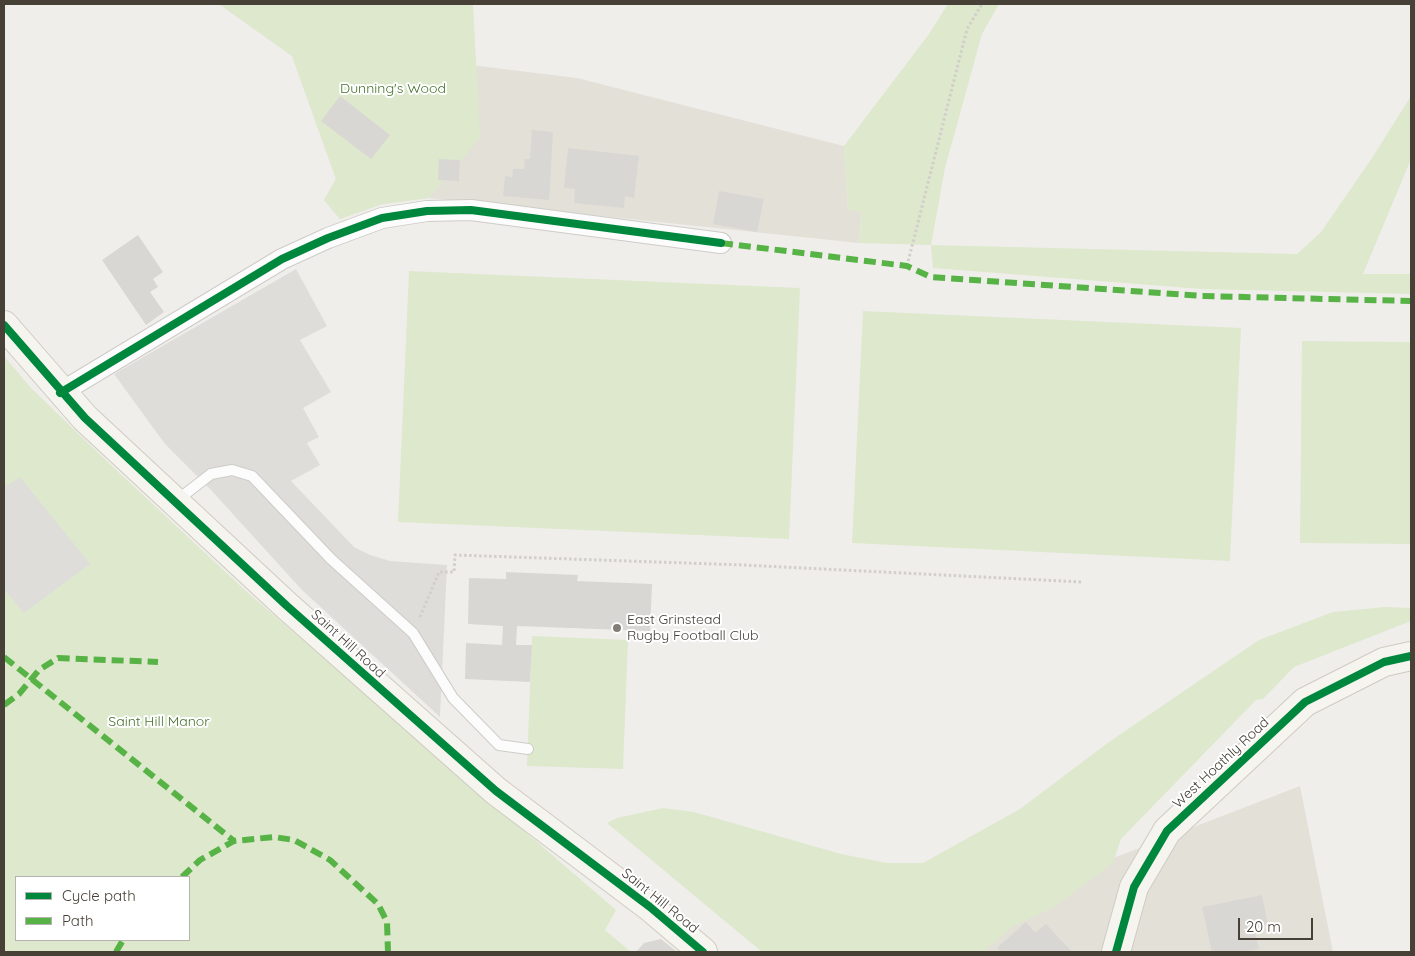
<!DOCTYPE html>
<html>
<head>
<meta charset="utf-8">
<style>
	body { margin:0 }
	#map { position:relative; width:1415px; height:956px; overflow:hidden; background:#f0eeeb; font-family:Quicksand,sans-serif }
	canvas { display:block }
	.frame { position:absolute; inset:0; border:5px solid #464037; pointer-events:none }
	.legend { position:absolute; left:15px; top:876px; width:175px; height:65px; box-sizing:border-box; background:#fff; border:1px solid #b5b3af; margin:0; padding:6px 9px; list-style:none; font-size:15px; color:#464037 }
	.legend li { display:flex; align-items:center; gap:10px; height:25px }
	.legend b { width:25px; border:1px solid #b5b3af }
	.scale { position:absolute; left:1238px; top:918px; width:75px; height:22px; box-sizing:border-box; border:2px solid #464037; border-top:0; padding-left:6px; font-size:15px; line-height:18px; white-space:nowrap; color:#464037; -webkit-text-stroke:4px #fff; paint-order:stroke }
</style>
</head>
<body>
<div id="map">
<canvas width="1415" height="956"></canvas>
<div class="frame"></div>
<ul class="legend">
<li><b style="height:6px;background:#00873e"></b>Cycle path</li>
<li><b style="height:6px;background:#57b346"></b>Path</li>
</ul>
<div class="scale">20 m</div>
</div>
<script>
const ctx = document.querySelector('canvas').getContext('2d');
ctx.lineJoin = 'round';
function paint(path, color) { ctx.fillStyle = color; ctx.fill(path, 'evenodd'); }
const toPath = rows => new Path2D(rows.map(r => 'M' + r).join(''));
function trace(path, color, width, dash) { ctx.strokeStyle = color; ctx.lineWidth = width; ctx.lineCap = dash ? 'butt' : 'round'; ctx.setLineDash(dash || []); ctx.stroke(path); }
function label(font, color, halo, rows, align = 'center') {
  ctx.font = font + ' Quicksand,sans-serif'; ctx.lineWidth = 4; ctx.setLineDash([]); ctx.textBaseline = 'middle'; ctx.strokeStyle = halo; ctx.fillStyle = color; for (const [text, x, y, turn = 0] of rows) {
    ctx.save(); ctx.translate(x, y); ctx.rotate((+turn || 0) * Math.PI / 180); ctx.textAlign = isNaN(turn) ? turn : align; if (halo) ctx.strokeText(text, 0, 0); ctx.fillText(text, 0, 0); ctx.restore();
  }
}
paint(toPath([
	[219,4,430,60,577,78,844,146,848,210,862,211,859,243,429,198,382,204,340,219,324,200,336,179,292,56],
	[1300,786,1333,952,980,952,1011,921,1103,862]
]), '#e3e0d8');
paint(toPath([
	[219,4,473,4,480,138,429,198,382,204,340,219,324,200,336,179,292,56],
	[948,4,999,4,982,34,945,168,931,245,1297,254,1321,232,1372,158,1411,96,1411,159,1363,274,1411,274,1411,294,1202,289,933,268,931,245,859,243,862,212,848,210,844,146,929,34],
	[409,271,800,288,789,539,398,522],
	[863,311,1241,328,1230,561,852,543],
	[1302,341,1411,342,1411,544,1300,543],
	[4,356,31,388,112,466,247,592,616,910,605,930,631,952,4,952],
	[16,877,189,877,189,940,16,940],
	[1385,607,1411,608,1411,621,1294,667,1263,699,1256,700,1121,839,1113,863,1054,907,1012,927,983,952,762,952,607,823,617,818,663,808,694,812,841,854,887,863,923,863,1020,809,1109,742,1259,640,1333,612],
	[532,636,628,640,623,769,527,766]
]), '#dde8cd');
paint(toPath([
	[296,269,327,326,300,340,331,392,303,408,319,437,307,443,320,465,291,481,354,547,370,555,390,561,447,565,440,717,301,589,211,490,165,444,114,374],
	[20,477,90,564,24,613,4,589,4,482,7,486]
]), '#dfddda');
paint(toPath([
	[340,96,390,135,371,159,321,121],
	[532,130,553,132,549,200,503,196,505,176,512,177,513,169,524,169,525,159,530,159],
	[568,148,639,156,634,198,625,196,624,208,574,203,575,189,564,188],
	[439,159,460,160,459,181,438,180],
	[719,191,764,199,757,232,713,224],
	[138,235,163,272,153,279,158,287,150,292,164,312,146,325,102,260],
	[506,572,578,575,577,581,652,584,650,631,517,626,516,645,532,645,530,682,465,679,466,643,502,645,503,626,468,624,469,578,506,579],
	[1262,895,1268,925,1254,928,1259,949,1242,952,1212,952,1202,907],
	[1026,922,1035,933,1046,924,1071,951,1001,952,997,948],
	[661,939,677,952,636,952,644,943]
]), '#d9d7d3');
const lane = toPath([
	[176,501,211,474,232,470,252,476,331,559,413,633,453,698,499,745,528,749]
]);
const street = toPath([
	[60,393,282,259,328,238,382,218,427,211,471,210,721,243]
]);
const secondary = toPath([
	[4,325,85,418,287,606,496,791,650,907,703,952],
	[1116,952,1134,887,1167,831,1305,702,1384,662,1411,656]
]);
trace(lane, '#ceccc8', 12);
trace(street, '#ceccc8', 22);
trace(secondary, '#cecbc2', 30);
trace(toPath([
	[907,266,967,29,982,4],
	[420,617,439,572,454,572,455,555,743,565,1082,582]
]), '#d1cecb', 3, [2.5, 2.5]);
trace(lane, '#fdfcfc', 10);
trace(street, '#fdfcfc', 20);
trace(secondary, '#f6f4ef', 28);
trace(toPath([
	[721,243,907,266,931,277,1202,296,1411,301],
	[4,657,234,841],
	[4,705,19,694,39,670,58,658,158,662],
	[182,877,200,860,234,841,274,837,294,840,330,860,378,904,387,922,388,952],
	[116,952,123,940]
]), '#57b346', 6, [12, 6]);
trace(toPath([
	[4,325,85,418,287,606,496,791,650,907,703,952],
	[60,393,282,259,328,238,382,218,427,211,471,210,721,243],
	[1116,952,1134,887,1167,831,1305,702,1384,662,1411,656]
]), '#00873e', 8);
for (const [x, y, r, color] of [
	[617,628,5,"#827d76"]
]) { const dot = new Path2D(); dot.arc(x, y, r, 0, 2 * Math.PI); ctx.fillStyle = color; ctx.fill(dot); trace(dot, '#fff', 2); }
label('14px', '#49732e', '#fff', [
	["Dunning's Wood",393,89],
	["Saint Hill Manor",159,722]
]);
label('14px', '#464037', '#fff', [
	["East Grinstead",627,620],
	["Rugby Football Club",627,636]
], 'left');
label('14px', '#464037', '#fff', [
	["Saint Hill Road",348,644,42],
	["West Hoathly Road",1221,763,-43],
	["Saint Hill Road",660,901,39]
]);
</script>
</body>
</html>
